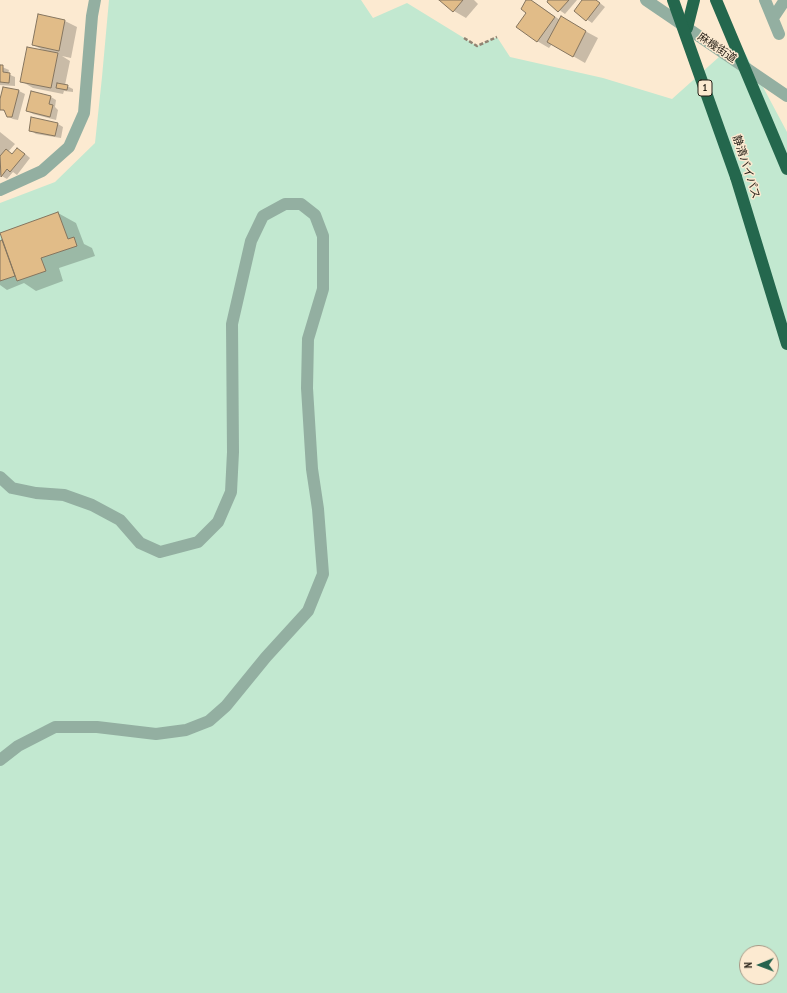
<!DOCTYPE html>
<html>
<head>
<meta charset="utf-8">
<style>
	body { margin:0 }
	#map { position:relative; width:787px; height:993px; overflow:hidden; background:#fcead1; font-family:"PT Sans Narrow",sans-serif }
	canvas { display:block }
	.north { position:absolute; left:739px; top:945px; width:40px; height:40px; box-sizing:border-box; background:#fcead1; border:1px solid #a69986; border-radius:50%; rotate:269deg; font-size:11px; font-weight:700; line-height:16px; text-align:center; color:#251f16 }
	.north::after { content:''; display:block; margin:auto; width:14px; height:18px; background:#26634e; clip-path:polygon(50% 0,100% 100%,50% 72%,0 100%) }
</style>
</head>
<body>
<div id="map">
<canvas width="787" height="993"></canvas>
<div class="north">N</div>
</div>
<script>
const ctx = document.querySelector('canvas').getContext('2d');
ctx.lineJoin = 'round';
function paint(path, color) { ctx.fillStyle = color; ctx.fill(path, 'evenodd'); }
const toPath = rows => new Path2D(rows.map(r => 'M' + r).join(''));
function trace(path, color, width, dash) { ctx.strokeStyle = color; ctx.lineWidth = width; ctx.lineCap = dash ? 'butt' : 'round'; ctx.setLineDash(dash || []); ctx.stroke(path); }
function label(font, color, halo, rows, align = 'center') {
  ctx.font = font + ' "PT Sans Narrow","Noto Sans JP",sans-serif'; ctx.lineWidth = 3; ctx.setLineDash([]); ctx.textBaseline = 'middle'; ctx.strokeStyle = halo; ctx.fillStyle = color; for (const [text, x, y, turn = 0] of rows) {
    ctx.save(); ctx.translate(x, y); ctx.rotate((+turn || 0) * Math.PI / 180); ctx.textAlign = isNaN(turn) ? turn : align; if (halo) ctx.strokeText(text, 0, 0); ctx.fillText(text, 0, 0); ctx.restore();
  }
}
paint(toPath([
	[109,0,361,0,373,18,407,3,477,46,497,37,510,57,603,78,672,99,738,40,787,132,787,993,0,993,0,203,55,182,95,143,102,77],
	[747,953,771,953,771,977,747,977]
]), '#c2e8d0');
paint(toPath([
	[440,0,474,0,478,4,466,18,454,11],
	[528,0,530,0,540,6,560,20,561,18,598,38,585,63,552,44,549,48,537,41,528,12],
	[550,0,577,0,565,14,548,2],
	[583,0,596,0,605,7,592,23,575,11],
	[39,15,65,21,77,27,71,58,62,56,70,61,65,85,73,89,73,92,64,91,63,94,33,88,21,81,43,50,33,45],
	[0,66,9,70,8,74,15,77,15,86,0,85],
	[4,88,19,91,25,94,18,120,13,119,7,116,6,112,0,109],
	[32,92,51,97,56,100,55,107,58,110,56,120,33,114,27,110],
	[58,124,63,127,61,138,36,134,30,130],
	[0,132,15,144,8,152,13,155,23,152,30,158,17,175,13,172,7,179,0,175],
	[58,213,76,223,84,244,92,248,95,256,59,268,63,281,36,291,24,283,7,290,0,285,0,242,3,240,1,234]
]), '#0003');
const building = toPath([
	[439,0,463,0,453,12,439,0],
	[526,0,531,0,555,17,537,42,516,27,526,13,521,9,526,0],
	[548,0,569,0,558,12,547,2,548,0],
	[582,0,596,0,600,3,586,21,574,11,582,0],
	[38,14,65,20,59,51,32,45,38,14],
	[561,16,586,31,573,57,547,42,561,16],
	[27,47,58,53,51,88,20,82,27,47],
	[0,65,3,65,3,72,10,73,9,83,0,82,0,65],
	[57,83,68,85,67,90,56,88,57,83],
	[3,87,19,90,12,117,7,117,4,110,0,110,0,99,3,87],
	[31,91,51,96,49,104,53,105,50,117,26,111,31,91],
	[31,117,58,123,55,136,29,131,31,117],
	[17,148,25,154,10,172,7,169,1,177,0,156,6,149,12,154,17,148],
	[58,212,68,239,74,237,77,246,41,258,46,271,17,281,0,233,58,212],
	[2,240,15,276,0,281,0,241,2,240]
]);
paint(building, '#e1bc88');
trace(building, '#85755f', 1);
trace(toPath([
	[464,38,477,46,497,37]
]), '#908473', 2.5, [4, 2]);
trace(toPath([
	[646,0,787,96],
	[765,0,779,34],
	[773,18,785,0],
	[0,190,42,171,69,147,84,113,92,16,95,0],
	[0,477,12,488,36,493,64,495,92,505,120,520,140,543,160,552,198,542,218,522,231,492,233,452,232,324,251,241,263,216,285,204,301,204,315,215,323,236,323,289,308,339,307,388,312,469,318,509,323,574,308,611,266,657,226,706,209,721,186,730,156,734,97,727,55,727,18,746,0,760]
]), '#93afa1', 12);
trace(toPath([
	[687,28,694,0],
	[736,177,787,344]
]), '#24674d', 12);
trace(toPath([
	[673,0,736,177],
	[716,0,787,169]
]), '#24674d', 12);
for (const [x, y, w] of [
	[705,88,14]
]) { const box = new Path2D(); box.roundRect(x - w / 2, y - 8, w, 16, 3); ctx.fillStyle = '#fcead1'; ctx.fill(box); trace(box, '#251f16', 1); }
label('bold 10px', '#251f16', null, [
	["1",705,88]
]);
label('11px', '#251f16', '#fcead1', [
	["麻機街道",717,48,34],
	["静清バイパス",746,167,72]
]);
</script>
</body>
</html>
